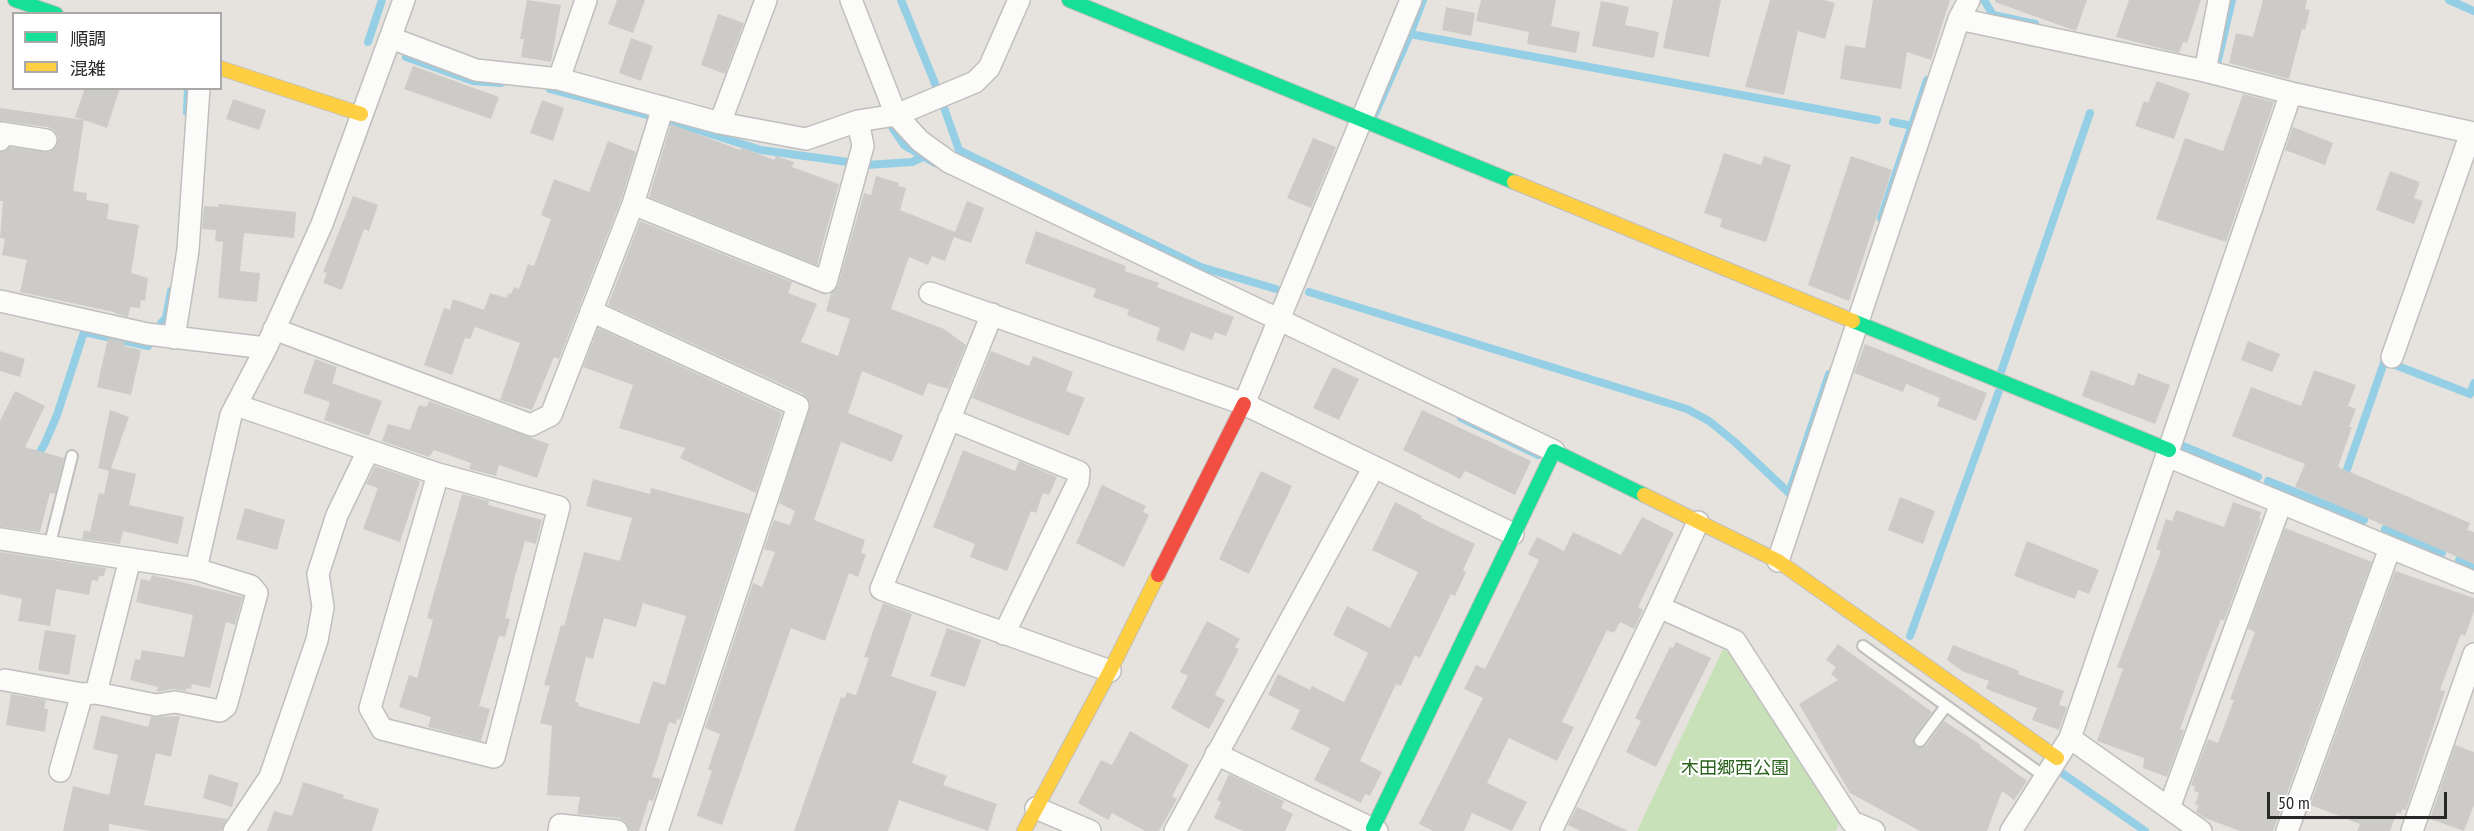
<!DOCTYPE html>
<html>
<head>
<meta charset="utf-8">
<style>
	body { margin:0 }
	#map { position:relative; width:2474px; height:831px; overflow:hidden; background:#e6e3de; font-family:"PT Sans Narrow","Noto Sans JP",sans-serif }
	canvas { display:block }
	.legend { position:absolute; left:12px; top:12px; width:210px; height:78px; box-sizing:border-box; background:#fff; border:2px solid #a9a9a9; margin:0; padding:8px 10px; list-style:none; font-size:18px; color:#282828 }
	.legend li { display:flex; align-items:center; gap:12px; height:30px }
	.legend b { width:30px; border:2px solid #a9a9a9 }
	.scale { position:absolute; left:2267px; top:792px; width:180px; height:27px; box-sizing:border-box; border:3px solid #282828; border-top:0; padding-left:8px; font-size:18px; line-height:21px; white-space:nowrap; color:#282828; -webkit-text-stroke:4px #fff; paint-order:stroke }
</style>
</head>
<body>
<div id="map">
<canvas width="2474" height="831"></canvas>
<ul class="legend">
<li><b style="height:8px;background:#16e098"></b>順調</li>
<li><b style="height:8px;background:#ffcf43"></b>混雑</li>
</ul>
<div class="scale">50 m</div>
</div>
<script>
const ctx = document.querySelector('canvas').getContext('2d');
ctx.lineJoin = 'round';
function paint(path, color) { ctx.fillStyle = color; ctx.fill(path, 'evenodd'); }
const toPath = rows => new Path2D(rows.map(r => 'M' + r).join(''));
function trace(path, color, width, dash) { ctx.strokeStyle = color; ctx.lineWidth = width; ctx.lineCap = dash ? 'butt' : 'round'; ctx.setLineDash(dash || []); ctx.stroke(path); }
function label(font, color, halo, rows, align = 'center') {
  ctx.font = font + ' "PT Sans Narrow","Noto Sans JP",sans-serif'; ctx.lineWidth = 4.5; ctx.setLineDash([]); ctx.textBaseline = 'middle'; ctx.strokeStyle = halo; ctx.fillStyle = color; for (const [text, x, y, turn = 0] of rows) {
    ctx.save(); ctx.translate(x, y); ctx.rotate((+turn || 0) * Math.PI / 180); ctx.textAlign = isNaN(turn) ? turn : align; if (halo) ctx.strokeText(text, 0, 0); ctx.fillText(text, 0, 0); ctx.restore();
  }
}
paint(toPath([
	[1723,649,1733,654,1840,820,1836,831,1637,831]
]), '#c8e1b8');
trace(toPath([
	[901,0,936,86],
	[1423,0,1410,34,1877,120],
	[1984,0,1993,15,2035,24],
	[2449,0,2474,11],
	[368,42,382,0],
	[406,57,473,81,501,83],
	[2217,64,2232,0],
	[550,89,654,117],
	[942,102,959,150,1201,267,1276,289],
	[187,112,188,88],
	[1375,114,1410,34],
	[670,121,761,150,848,162],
	[1893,122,1912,126],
	[892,127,904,145,935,163],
	[867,165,912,162,923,157],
	[1881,218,1927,80],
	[1309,292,1687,409,1709,421,1736,443,1789,493,1829,374],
	[161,323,166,318,171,291],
	[2390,363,2470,394,2474,383],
	[2001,372,2090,113],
	[1461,418,1538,455],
	[2183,446,2258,477],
	[36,459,45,443,57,415,84,332,148,346],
	[2344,478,2387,354],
	[2268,481,2364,520],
	[2385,529,2442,553],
	[2459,560,2474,566],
	[1910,636,1999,391],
	[2062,773,2145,831]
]), '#95cfe5', 8);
paint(toPath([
	[527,0,561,5,551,62,521,57,524,39,520,39],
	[617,0,645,0,633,33,608,24],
	[1481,0,1556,0,1551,26,1580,32,1576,53,1527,44,1529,32,1476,21],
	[1673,0,1721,0,1709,57,1663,48],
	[1770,0,1824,0,1835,3,1825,39,1798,31,1784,95,1745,87],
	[1873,0,1950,0,1931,60,1907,52,1901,89,1840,79,1845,45,1865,48],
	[1995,0,2087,0,2076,31,1995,2],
	[2129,0,2201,0,2187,43,2183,42,2179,53,2116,37],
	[2263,0,2307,0,2305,9,2310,10,2305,30,2302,29,2289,79,2229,63,2236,33,2253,37],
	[1601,1,1629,7,1625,25,1659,32,1654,58,1592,46],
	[1446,7,1475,13,1471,36,1442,30],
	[718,14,744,23,725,74,701,65],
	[631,38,653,46,641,81,619,73],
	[413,66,499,97,491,119,404,89],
	[2157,81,2190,93,2174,139,2135,126,2144,101,2148,103],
	[85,88,120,88,107,128,75,117],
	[2243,94,2274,102,2226,242,2156,219,2185,138,2223,151],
	[233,99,266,110,259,130,226,119],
	[542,100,564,108,553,141,530,133],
	[0,108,84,120,73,191,87,193,86,200,109,204,107,219,139,225,131,273,148,278,145,301,141,300,140,308,130,307,128,317,114,313,114,312,20,292,27,260,2,255,5,239,0,238,3,201,0,201,0,152,10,147,50,152,56,147,58,136,54,130,48,127,0,121],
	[671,124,740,150,741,147,774,160,776,156,794,162,792,167,839,184,817,265,649,197],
	[2293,127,2333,143,2325,165,2285,150],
	[1313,138,1336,147,1311,208,1287,198],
	[608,141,636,152,621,200,559,359,554,357,532,410,500,400,520,343,475,327,470,339,465,338,452,375,424,365,444,308,450,310,453,299,484,310,490,293,507,298,508,293,511,294,514,287,519,289,528,264,534,266,551,219,541,215,554,179,589,192],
	[1724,153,1761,165,1764,156,1791,165,1766,242,1720,227,1722,219,1704,213],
	[1851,156,1892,170,1849,301,1808,285],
	[2390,171,2420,182,2414,198,2423,201,2414,224,2376,210],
	[876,176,899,183,898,186,906,188,900,210,955,232,967,201,984,208,971,243,954,237,945,261,932,256,928,265,909,257,891,309,944,329,966,345,948,389,928,383,923,396,862,371,848,413,903,435,892,462,841,442,814,520,865,540,861,553,866,554,858,577,849,573,825,641,791,628,722,825,697,816,712,771,708,769,720,734,705,728,753,583,762,587,775,552,764,549,774,520,790,525,795,511,779,503,810,403,803,394,608,305,640,221,792,282,788,293,817,304,801,342,838,356,850,319,826,311,831,293,838,285,864,193,871,195],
	[353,196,378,205,369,231,364,229,342,290,323,283,327,273,323,272],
	[219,204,296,212,294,238,244,233,240,271,260,273,257,302,218,298,223,242,215,241,216,230,202,229,204,206,218,207],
	[1036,231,1126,266,1125,271,1159,283,1157,287,1234,317,1226,336,1215,332,1212,340,1191,332,1184,351,1156,340,1160,328,1127,315,1129,310,1093,297,1096,289,1025,263],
	[598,328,782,413,756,493,680,458,685,448,619,428,633,385,583,367],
	[108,338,125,342,124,346,141,350,131,395,97,387],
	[2248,341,2280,354,2272,372,2241,360],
	[1865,344,1987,393,1976,421,1937,406,1940,398,1906,384,1903,392,1854,373],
	[0,351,25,359,20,377,0,371],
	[991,351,1029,366,1033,356,1073,372,1066,391,1085,398,1069,436,972,398],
	[315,359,337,367,332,383,382,401,369,436,324,420,330,402,303,393],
	[1333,367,1359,379,1339,420,1313,408],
	[2091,370,2134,386,2138,373,2170,385,2155,424,2082,396],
	[2314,370,2356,385,2348,406,2356,409,2349,427,2352,427,2338,467,2470,523,2467,530,2474,532,2474,564,2295,487,2305,464,2232,436,2251,387,2301,406],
	[15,391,45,406,25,447,64,458,55,494,50,493,40,532,0,527,0,421],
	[429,401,549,444,537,478,499,465,496,476,469,469,471,463,434,450,429,457,382,441,388,424,410,430,419,405,427,407],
	[110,410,129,417,111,468,136,474,129,505,184,517,178,544,123,531,120,544,82,539,84,530,90,532,99,493,104,494,109,471,98,468],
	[1422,410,1531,461,1515,495,1465,471,1460,479,1403,450],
	[963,450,1015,471,1019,461,1057,477,1049,495,1043,493,1036,513,1031,511,1007,571,970,557,975,544,933,527],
	[375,466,420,481,400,542,363,529,378,488,366,484],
	[1261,471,1292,486,1249,574,1219,559],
	[593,479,650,494,651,488,749,514,680,720,677,719,676,724,669,722,652,777,661,779,653,801,649,800,639,831,630,831,625,821,619,818,577,814,580,797,547,795,552,726,540,723,550,686,544,685,561,625,564,626,584,552,620,561,632,518,586,506],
	[643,603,686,616,665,685,653,681,639,724,578,706,579,703,575,702,586,657,593,659,604,618,636,627],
	[1102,485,1146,506,1143,512,1149,515,1124,567,1076,543],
	[462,494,489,501,488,505,542,520,536,544,525,541,515,577,505,618,510,619,505,637,499,636,479,706,490,709,481,741,428,727,431,717,399,707,409,675,417,678,433,620,427,618],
	[1900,497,1935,511,1923,544,1888,530],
	[1395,502,1422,516,1421,518,1475,544,1463,570,1466,572,1455,596,1451,594,1420,658,1415,655,1401,686,1396,684,1360,761,1382,772,1370,796,1365,794,1361,803,1314,780,1330,748,1291,729,1300,710,1268,695,1278,674,1310,690,1312,686,1344,702,1368,653,1333,635,1347,606,1390,628,1418,572,1372,550],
	[2233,502,2261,512,2259,519,2261,519,2224,621,2221,619,2199,677,2180,729,2184,730,2167,777,2143,768,2144,758,2097,741,2123,669,2117,667,2159,557,2161,551,2156,549,2166,519,2172,521,2176,510,2224,527],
	[245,508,285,520,277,550,236,539],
	[1642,517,1674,533,1638,607,1643,610,1634,629,1620,622,1614,633,1607,630,1562,722,1574,727,1557,761,1509,738,1487,783,1527,802,1512,831,1472,813,1464,831,1433,831,1419,824,1483,698,1464,689,1476,665,1485,669,1539,560,1528,554,1537,537,1564,551,1573,532,1621,555],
	[2285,528,2372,562,2273,831,2240,831,2205,818,2196,812,2199,806,2195,804,2199,793,2194,791,2195,787,2191,785,2208,739,2218,743,2234,700,2230,699,2255,632,2248,629],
	[2027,541,2099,570,2089,594,2078,590,2075,599,2014,576],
	[0,552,106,568,104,576,99,576,98,581,92,580,89,595,56,589,50,626,18,621,22,599,0,594],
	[2395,571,2474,598,2474,611,2465,636,2461,634,2440,690,2445,691,2406,810,2402,809,2401,814,2397,812,2390,831,2357,831,2360,824,2310,805],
	[152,575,243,597,235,625,226,622,210,688,192,684,191,689,187,688,186,691,173,689,157,692,158,687,130,680,135,659,140,660,142,650,184,657,193,615,136,602,141,579,150,581],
	[883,603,912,614,891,676,937,692,912,763,947,776,943,785,997,804,988,831,899,800,888,831,794,831,841,697,845,698,847,692,856,695,869,658,864,657],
	[1207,621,1240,639,1235,647,1239,649,1215,695,1225,700,1209,729,1171,708,1188,676,1180,672],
	[947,628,981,640,965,687,930,676],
	[45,630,76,635,69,675,38,670],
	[1676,642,1711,658,1656,767,1626,752,1641,721,1635,718,1670,647,1673,648],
	[1838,644,1932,712,1914,737,1913,743,1916,747,1926,746,1944,721,1981,745,1980,747,2027,781,2014,800,2002,791,1987,831,1920,831,1850,793,1799,704,1838,680,1831,674,1836,667,1826,660],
	[1953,645,2019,671,2018,674,2064,691,2059,705,2067,707,2059,730,2032,720,2037,708,1991,691,1986,688,1989,681,1962,671,1947,660],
	[11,694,46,700,44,709,48,709,45,732,6,725],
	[101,715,148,727,151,717,180,716,171,757,156,753,144,805,227,819,221,831,151,831,109,824,109,831,63,831,73,786,109,795,118,755,93,749],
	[1130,731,1189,765,1172,796,1177,799,1159,831,1145,831,1112,813,1108,820,1078,803,1101,760,1112,765],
	[2455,745,2474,752,2474,805,2464,831,2430,819],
	[209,774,239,783,232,807,203,798],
	[1229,774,1284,801,1281,808,1293,814,1285,831,1243,831,1214,818,1221,802,1217,800],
	[303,782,344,795,343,798,379,809,372,831,267,831,274,811,292,816],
	[1577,807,1628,831,1580,831,1568,825]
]), '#cdcbc8');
const lane = toPath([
	[49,547,72,456],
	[1863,646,2044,776],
	[1920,741,1946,706]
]);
const street = toPath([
	[851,0,896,115,920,141,949,162,1554,451],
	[1959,19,2205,71,2291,93,2474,133],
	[391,38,476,70,559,79,720,123,806,139,858,121,896,115,975,82,989,68,1019,0],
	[2205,71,2219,0],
	[559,79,586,0],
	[720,123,766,0],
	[0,140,1,133,46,140],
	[633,204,826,282,863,146,858,121],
	[930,293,1244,404,1513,534],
	[0,301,147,334,266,348,322,224,404,0],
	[591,311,798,406,657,831],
	[992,314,881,589,1110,671],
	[274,329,531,425,551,415,633,204,663,107],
	[174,338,188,250,199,88],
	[2392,357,2471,133],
	[1244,404,1411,0],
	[236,405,438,474,559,507,494,757,382,729,370,708,438,474],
	[949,419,1079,472,1078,482,1004,634],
	[2167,456,2474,582],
	[0,539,196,569,231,415,266,348],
	[1778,561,1959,19,1969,0],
	[1659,607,1698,522],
	[5,680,82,694,96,693,156,705,175,702,220,711,226,706,257,593,251,586,196,569],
	[96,693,130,559],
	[2070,738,2201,831],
	[1216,754,1377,831],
	[60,771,82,694],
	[1036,808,1090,831],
	[2169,808,2281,503],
	[234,831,270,777,317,640,323,607,318,574,337,515,368,451],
	[559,831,560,825,617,831],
	[1175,831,1374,467],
	[1551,831,1659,607,1735,641,1852,822,1874,831],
	[2011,831,2070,738,2291,93],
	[2287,831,2390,548],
	[2412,831,2474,654]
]);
const fast = toPath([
	[15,0,56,14],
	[1069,0,1514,182],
	[1853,321,2169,450],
	[1373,828,1554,451,1644,495]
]);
const slow = toPath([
	[220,68,361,114],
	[1514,182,1853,321],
	[1644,495,1778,561,2057,758],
	[1024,831,1110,671,1158,575]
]);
const jam = toPath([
	[1158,575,1244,404]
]);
trace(lane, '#c0bfbf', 14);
trace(street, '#c0bfbf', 24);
trace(fast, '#c0bfbf', 16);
trace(slow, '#c0bfbf', 16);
trace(jam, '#c0bfbf', 16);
trace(lane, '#fbfbfa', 10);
trace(street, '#fbfbfa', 21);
trace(fast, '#16e098', 14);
trace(slow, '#ffcf43', 14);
trace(jam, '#f24e42', 14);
label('18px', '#29611d', '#fff', [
	["木田郷西公園",1735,769]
]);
</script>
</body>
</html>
